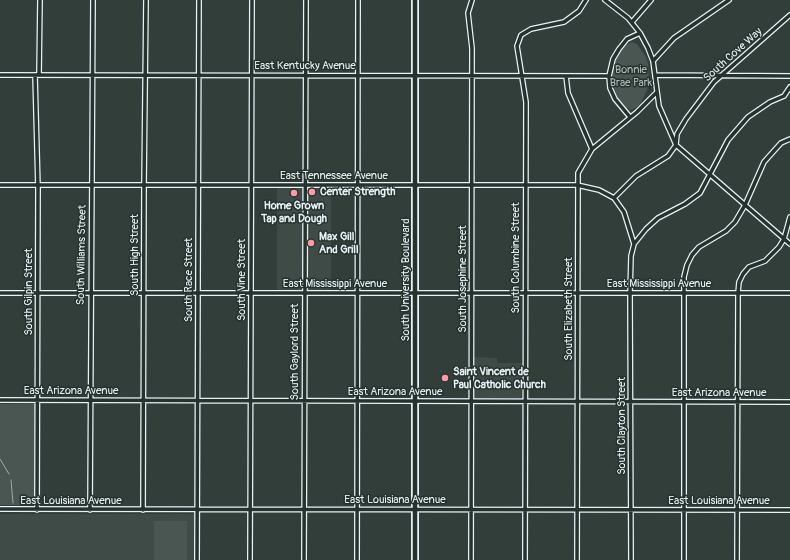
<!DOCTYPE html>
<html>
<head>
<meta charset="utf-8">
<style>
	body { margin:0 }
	canvas { display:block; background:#323e39 }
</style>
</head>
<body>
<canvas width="790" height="560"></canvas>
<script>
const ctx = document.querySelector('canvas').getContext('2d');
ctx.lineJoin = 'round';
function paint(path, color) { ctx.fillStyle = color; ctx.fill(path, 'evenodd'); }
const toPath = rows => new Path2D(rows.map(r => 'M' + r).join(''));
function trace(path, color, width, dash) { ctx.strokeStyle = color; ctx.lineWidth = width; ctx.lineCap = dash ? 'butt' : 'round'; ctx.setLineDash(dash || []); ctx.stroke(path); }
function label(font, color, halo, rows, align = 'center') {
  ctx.font = font + ' Pangolin,sans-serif'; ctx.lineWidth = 3; ctx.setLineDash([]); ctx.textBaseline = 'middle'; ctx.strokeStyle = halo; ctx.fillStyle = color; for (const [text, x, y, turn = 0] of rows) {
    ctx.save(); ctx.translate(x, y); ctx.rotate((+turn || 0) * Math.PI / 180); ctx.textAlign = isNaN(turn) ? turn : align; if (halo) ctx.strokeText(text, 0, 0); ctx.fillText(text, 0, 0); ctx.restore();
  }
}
paint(toPath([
	[331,186,331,291,277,290,277,187],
	[474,357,497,358,497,363,522,363,521,399,474,398],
	[0,514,195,514,195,560,0,560]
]), '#3f4b46');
paint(toPath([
	[632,42,637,44,646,57,648,64,649,80,647,90,641,103,637,107,631,110,627,108,618,98,613,86,612,76,616,57,622,47],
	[0,404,35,404,35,505,0,505],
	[154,521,187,521,187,560,154,560]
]), '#495651');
trace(toPath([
	[0,459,9,474],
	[11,480,13,503]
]), '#9ea9ab', 1);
const minor = toPath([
	[605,0,628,18,640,33,648,48,653,61,659,106,676,145,790,244],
	[632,22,651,0],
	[653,61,674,38,729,0],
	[0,75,609,76],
	[35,75,38,188,37,510],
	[39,75,40,0],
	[655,75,790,76],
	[566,76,568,93,592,149],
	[630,117,615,99,610,88,609,76,613,59,619,49,627,39,640,33],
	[0,185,577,185,599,190,614,198,624,212,634,244],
	[614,198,636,176,668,156,676,145,677,134,686,119,714,82,790,15],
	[0,293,790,293],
	[0,400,790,402],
	[0,509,790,510],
	[90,510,93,0],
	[143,510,144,185,146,0],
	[197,560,199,0],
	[250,560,252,0],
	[304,560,306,0],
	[357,560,358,0],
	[471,560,472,48,468,13,472,0],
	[525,560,526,102,517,46,521,35,531,29,564,22,579,11,586,0],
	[577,560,578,173,592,149,637,112,657,92],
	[631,560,630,293,631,256,634,244,646,229,658,218,685,204,700,193,728,140,748,117,770,102,784,96,790,87],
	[684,560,684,277,687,265,692,255,699,247,726,231,735,222,745,205,764,162,781,143,790,139],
	[737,560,738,293,739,282,743,274,749,267,765,261,779,247,784,239,790,217]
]);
const major = toPath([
	[415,560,415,0]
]);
trace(minor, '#e8f1f8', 6);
trace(major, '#e8f1f8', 8);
trace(minor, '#26332d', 3.5);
trace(major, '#26332d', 4.5);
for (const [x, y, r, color] of [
	[312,192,4,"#ff9aa2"],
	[294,193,4,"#ff9aa2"],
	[311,243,4,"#ff9aa2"],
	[445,378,4,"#ff9aa2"]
]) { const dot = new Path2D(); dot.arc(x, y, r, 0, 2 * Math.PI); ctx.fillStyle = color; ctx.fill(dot); trace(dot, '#26332d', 1.5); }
label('11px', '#e8f1f8', '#26332d', [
	["South Cove Way",733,55,-42],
	["East Kentucky Avenue",305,66],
	["East Tennessee Avenue",334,176],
	["South Williams Street",82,255,-89],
	["South High Street",135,255,-90],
	["South Columbine Street",516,258,-90],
	["South Josephine Street",463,279,-90],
	["South Race Street",189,280,-90],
	["South Vine Street",242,280,-90],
	["South University Boulevard",406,280,-90],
	["East Mississippi Avenue",335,284],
	["East Mississippi Avenue",659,284],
	["South Gilpin Street",29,292,-90],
	["South Elizabeth Street",569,309,-90],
	["South Gaylord Street",295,352,-90],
	["East Arizona Avenue",71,391],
	["East Arizona Avenue",395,392],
	["East Arizona Avenue",719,393],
	["South Clayton Street",622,426,-90],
	["East Louisiana Avenue",395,500],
	["East Louisiana Avenue",71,501],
	["East Louisiana Avenue",719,501]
]);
label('11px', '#b0bbbe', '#26332d', [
	["Bonnie",631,70],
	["Brae Park",631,83]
]);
label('bold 11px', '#e8f1f8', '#26332d', [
	["Center Strength",320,192],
	["Home Grown",294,206,"center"],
	["Tap and Dough",294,219,"center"],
	["Max Gill",319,237],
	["And Grill",319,250],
	["Saint Vincent de",453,372],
	["Paul Catholic Church",453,385]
], 'left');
</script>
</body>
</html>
